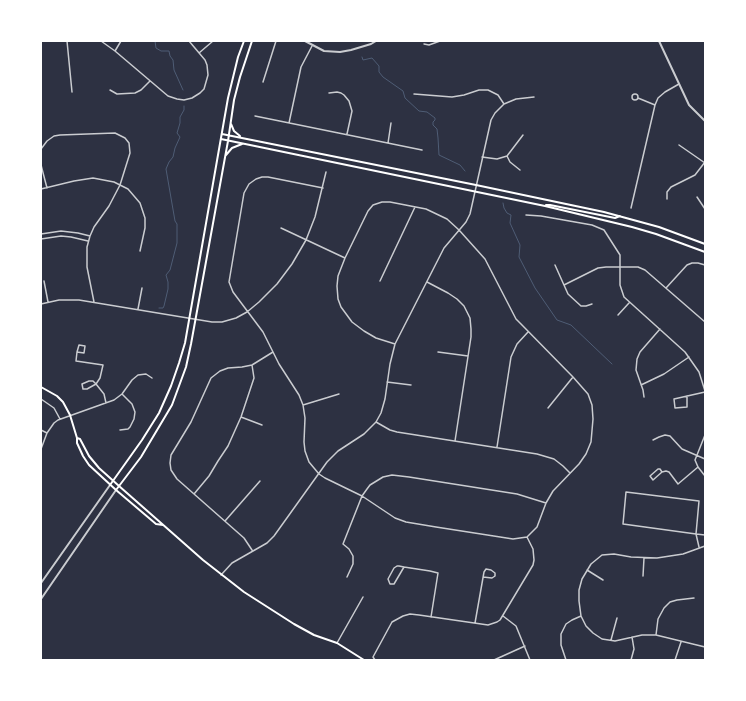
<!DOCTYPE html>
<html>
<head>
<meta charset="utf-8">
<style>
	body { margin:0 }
	#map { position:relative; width:746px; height:701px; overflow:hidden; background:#2d3142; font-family:Arial,sans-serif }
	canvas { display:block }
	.frame { position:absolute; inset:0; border:42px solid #fff; pointer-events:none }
</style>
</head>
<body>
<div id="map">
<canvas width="746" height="701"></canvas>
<div class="frame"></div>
</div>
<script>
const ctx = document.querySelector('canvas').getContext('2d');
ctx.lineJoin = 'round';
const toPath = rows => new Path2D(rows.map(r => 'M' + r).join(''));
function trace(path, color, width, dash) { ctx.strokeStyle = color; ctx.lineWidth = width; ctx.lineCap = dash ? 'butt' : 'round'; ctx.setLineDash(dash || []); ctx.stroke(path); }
trace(toPath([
	[155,41,156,48,161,51,169,51,170,56,173,60,174,70,183,90],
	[362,57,363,60,372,58,379,66,379,72,383,77,403,91,405,98,419,111,427,112,435,118,435,120,433,122,433,125,437,129,438,138,439,155,460,165,465,171],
	[503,203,504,208,507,213,511,215,510,223,520,245,519,257,535,288,557,320,571,325,612,364],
	[159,308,163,308,164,306,168,289,168,282,166,275,170,270,177,243,177,224,175,221,166,169,169,162,173,157,175,148,180,137,177,133,180,123,180,117,184,110,184,106]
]), '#4f5d75', 1);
trace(toPath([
	[67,41,72,92],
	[101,41,115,51,168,96,177,99,184,100,192,98,200,93,204,89,208,75,207,65,205,60,189,41],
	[424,44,429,45,440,41],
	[115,51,121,41],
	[199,53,213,41],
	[263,82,276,41],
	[110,90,117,94,135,93,141,90,150,81],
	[329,93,337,92,341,93,344,95,349,101,352,111,347,134],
	'632 97a3 3 0 1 1 6 0a3 3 0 1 1-6 0Z',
	[414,94,452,97,464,95,479,90,488,90,498,95,504,104],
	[638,98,655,105],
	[255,116,422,150],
	[289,123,301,67,312,46],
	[388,143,391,123],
	[679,145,705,163],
	[41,149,47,141,54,136,60,135,115,133,125,138,129,143,130,153,120,185,109,206,94,227,90,236,87,247,87,267,94,302],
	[507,156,510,162,520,170],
	[482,157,497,159,507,156,523,135],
	[41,165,47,188],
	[323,188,268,177,262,177,256,179,249,184,244,193,229,282,233,292,263,332,279,364,299,395,303,405,305,418,304,442,305,451,309,462,319,474,325,478,362,496,395,518,406,522,436,527,513,539,527,537,537,527,546,503,553,491,579,464,586,454,591,442,593,419,592,405,588,394,573,377,521,324,516,319,485,259,459,230,447,219,426,209,390,202,382,202,373,205,368,211,345,258,338,276,337,286,338,299,341,307,352,322,364,331,376,338,395,344],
	[41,189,74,181,93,178,114,182,128,189,140,203,145,218,145,228,140,251],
	[697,197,705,209],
	[667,199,667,192,671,187,695,175,705,162],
	[631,208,655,105,658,98,665,92,679,84],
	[526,215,541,216,592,225,604,230,620,255,620,285,624,297,685,352,699,372,705,391],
	[281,228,345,258],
	[41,234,61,231,78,233,90,236],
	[41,239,61,236,71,237,88,241],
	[555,265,568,294,581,306,586,306,592,304],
	[44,281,48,302],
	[380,281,415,207],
	[427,282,448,293,457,299,464,306,470,318,471,329,471,337,455,441],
	[564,285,598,268,606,267,638,267,645,270,705,322],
	[666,288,687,265,692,263,698,263,705,265],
	[41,304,59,300,79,300,212,322,222,322,236,318,247,312,259,302,277,284,292,264,306,240,315,217,326,172],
	[138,309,142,288],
	[618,315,629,303],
	[77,352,84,353,85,346,79,345,77,352,76,361,103,365,100,378,96,384,104,394,106,403],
	[438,352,468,356],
	[89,381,93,381,96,384,87,389,83,389,82,384,89,381],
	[387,382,411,385],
	[641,385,664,374,689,357],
	[687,396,687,407,675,408,674,399,705,392],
	[644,397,643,390,636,370,637,359,640,352,660,329],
	[41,399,54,408,60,419],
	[303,405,339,394],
	[548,408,573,377],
	[241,417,262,425],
	[376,422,390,430,397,432,537,454,554,459,563,466,570,473],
	[41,430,47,433],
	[120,430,128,429,130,427,134,419,135,412,132,404,122,394],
	[705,435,695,460,698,467,705,476],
	[653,440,659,437,665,435,670,436,682,449,705,459],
	[497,447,511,357,517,344,528,332],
	[41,449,47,433,54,423,58,420,114,400,122,394,132,380,138,375,146,374,152,378],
	[662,472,660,469,658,469,650,476,653,480,662,472,666,471,669,472,678,484,698,467],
	[194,494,209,476,218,461,228,446,241,417,254,378,252,365],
	[225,521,260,481],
	[705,546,683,554,657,558,631,557,614,554,602,555,591,564,582,579,579,590,579,601,581,616,586,626,593,633,602,639,615,641,642,635,656,635,705,647],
	[699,547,696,534,699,501,626,492,623,524,696,534,705,535],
	[252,550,244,538,177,479,171,470,170,463,171,455,191,422,211,378,220,371,228,368,242,367,252,365,273,352],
	[404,567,394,584,390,584,388,579,394,568,397,566,399,566,404,567,430,571,438,573,431,617],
	[587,570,603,580],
	[221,575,232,563,267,543,274,536,327,462,338,451,364,434,376,422,381,413,385,399,390,364,395,344,444,248,466,222,470,214,491,120,495,113,504,104,516,99,534,97],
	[643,576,644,558],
	[347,577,353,564,353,556,349,549,343,544,362,496,367,489,370,485,383,477,392,475,409,477,517,494,546,503],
	[503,616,516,626,530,660],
	[475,623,484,572,486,569,491,570,495,573,495,576,492,578,483,577],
	[656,635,658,619,664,608,670,602,677,600,694,598],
	[611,640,617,618],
	[337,643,363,597],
	[375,660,373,657,392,622,403,616,410,614,419,615,488,625,497,622,500,620,533,565,534,560,533,549,527,537],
	[494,660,525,646],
	[566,660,561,645,561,634,566,624,572,620,581,616],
	[631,660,634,649,632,637],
	[675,660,681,642],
	[705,660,705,659]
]), '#caccd0', 1.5);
trace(toPath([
	[305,41,324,51,340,52,351,50,371,44,376,41],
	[659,41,689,105,705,121],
	[41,583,110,485],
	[41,599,116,490]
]), '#caccd0', 2);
trace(toPath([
	[119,486,203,560,244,592,294,624,314,635,337,643,364,660],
	[116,490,156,524,163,525]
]), '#fff', 2);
trace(toPath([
	[231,124,234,131,240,136],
	[222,134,476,185,604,212,659,227,705,244],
	[221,139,545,206,632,227,656,234,705,252],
	[226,155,232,148,242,144],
	[546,205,550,205,615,218,620,216],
	[41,387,57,396,63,402,70,415,77,438,80,439,89,456,99,468,119,486],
	[77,438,77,443,83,456,89,465,116,490,141,457,172,405,186,367,191,344,228,141,234,100,240,77,252,41],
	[110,485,142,440,159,413,171,386,179,363,185,343,228,98,238,57,244,41]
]), '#fff', 2);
</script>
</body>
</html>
